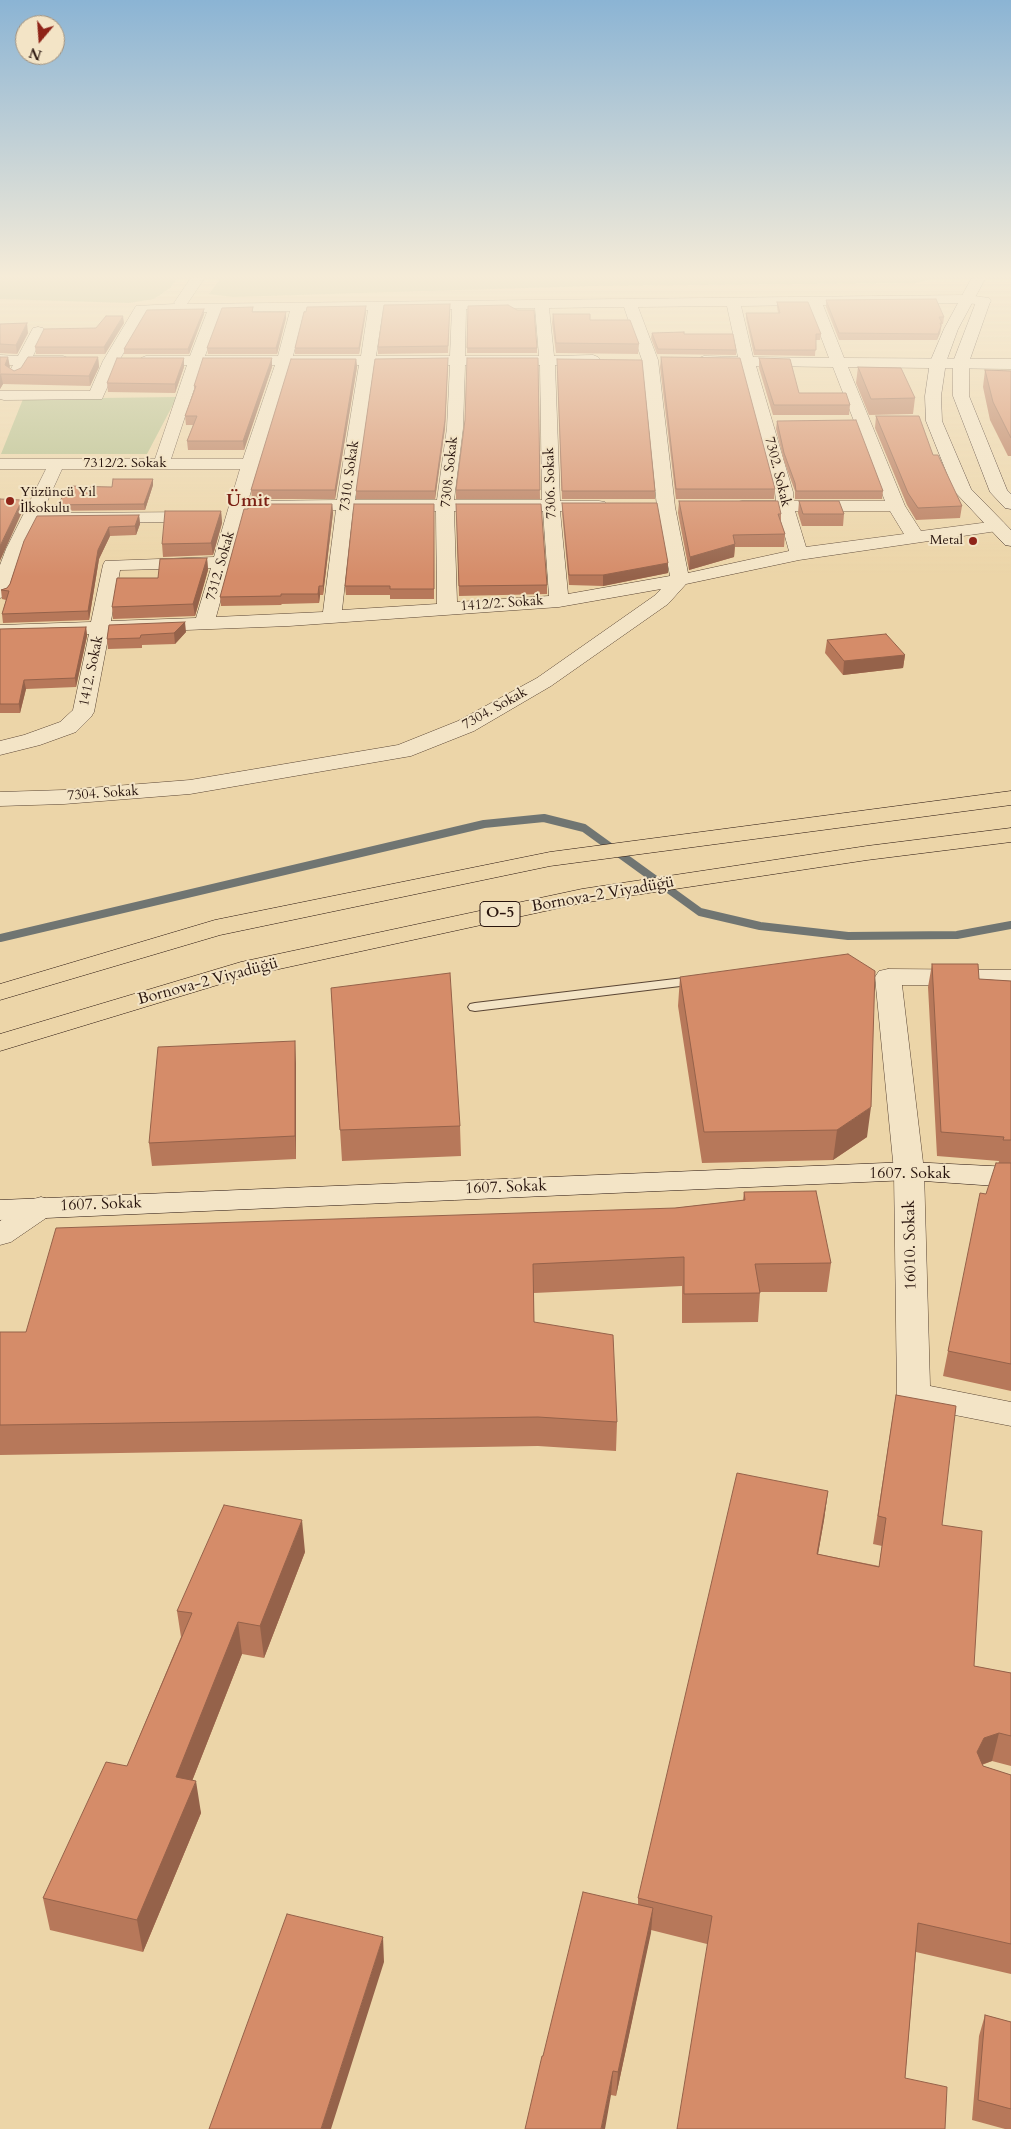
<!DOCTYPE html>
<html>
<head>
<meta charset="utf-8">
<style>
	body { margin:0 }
	#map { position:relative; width:1011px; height:2129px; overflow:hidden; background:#ecd5a8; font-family:Cardo,serif }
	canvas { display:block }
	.north { position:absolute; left:15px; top:15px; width:50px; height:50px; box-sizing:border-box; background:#f3e4c6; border:1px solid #a2917c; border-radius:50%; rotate:198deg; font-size:14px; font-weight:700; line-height:20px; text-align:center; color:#29150e }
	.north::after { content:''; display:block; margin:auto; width:18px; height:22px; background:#8f2418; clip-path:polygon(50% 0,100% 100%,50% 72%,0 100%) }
</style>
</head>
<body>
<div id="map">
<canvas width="1011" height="2129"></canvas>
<div class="north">N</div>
</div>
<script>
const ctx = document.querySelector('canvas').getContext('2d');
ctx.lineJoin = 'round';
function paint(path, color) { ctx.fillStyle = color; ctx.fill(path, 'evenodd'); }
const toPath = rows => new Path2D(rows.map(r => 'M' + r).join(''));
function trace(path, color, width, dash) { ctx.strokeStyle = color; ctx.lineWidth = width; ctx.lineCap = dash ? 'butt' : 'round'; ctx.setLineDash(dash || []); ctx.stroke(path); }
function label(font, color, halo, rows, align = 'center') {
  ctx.font = font + ' Cardo,serif'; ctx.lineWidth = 4; ctx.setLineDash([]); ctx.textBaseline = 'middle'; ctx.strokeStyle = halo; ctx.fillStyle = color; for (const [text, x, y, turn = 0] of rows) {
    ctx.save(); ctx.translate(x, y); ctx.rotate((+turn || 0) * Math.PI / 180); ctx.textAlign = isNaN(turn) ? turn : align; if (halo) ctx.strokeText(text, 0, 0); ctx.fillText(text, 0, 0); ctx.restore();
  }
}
paint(toPath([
	[0,279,177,279,170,288,154,299,129,303,0,299],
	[220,279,931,279,916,283,591,286,233,297,209,294],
	[177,397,147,454,1,454,23,399]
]), '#b3be8b');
trace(toPath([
	[0,938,484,824,544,818,584,828,700,912,760,926,848,936,957,935,1011,925]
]), '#707572', 8);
const lane = toPath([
	[700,976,705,977,707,980,705,983,475,1011,470,1010,468,1007,470,1004,475,1003,700,976]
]);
const street = toPath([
	[190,279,204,279,187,304,967,295,989,298,991,301,989,304,984,305,967,303,823,305,844,358,1011,359,1011,369,848,367,905,506,921,531,997,521,1003,522,1006,526,1003,530,997,531,799,560,686,584,668,604,551,686,474,731,411,756,190,794,64,804,0,806,0,792,64,790,190,780,398,745,458,721,537,678,654,596,661,589,559,607,289,626,109,633,94,712,91,717,76,732,40,745,0,755,0,741,24,735,60,722,73,710,89,634,0,637,0,625,91,622,103,565,105,561,214,557,240,469,62,469,42,513,202,512,208,513,211,517,208,521,202,522,36,523,24,549,10,592,7,596,0,598,0,565,6,549,46,469,0,469,0,459,155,459,187,365,146,366,141,364,138,361,141,358,146,356,190,356,207,312,146,313,119,361,102,399,4,400,0,399,0,391,90,391,103,361,136,306,175,304,174,303,190,279],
	[809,305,829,358,753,357,741,306,809,305],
	[727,306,738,357,704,356,699,358,696,361,699,364,704,366,741,366,775,492,776,501,742,501,736,502,733,506,736,510,742,511,778,511,789,551,688,573,675,507,658,360,638,307,727,306],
	[624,307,642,360,657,507,670,576,568,594,560,511,599,511,605,510,608,506,605,502,599,501,560,501,555,365,593,365,598,363,601,360,598,357,593,355,554,356,549,308,624,307],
	[535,308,539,356,465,356,466,309,535,308],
	[452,309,450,356,376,356,383,310,452,309],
	[368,310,361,356,293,356,304,311,368,310],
	[290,311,278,356,205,356,221,312,290,311],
	[202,365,275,365,243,459,171,459,202,365],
	[290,365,359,365,337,500,248,501,290,365],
	[374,365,450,365,447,428,437,500,355,500,374,365],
	[465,365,540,365,542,500,454,500,463,428,465,365],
	[756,366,833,367,885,501,793,501,793,492,756,366],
	[336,510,323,612,216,617,245,511,336,510],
	[353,510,436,511,437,604,342,610,353,510],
	[454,511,543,511,549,596,457,602,454,511],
	[795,511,890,511,904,534,806,547,795,511],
	[211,568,196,618,111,621,120,570,211,568],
	[38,327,43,328,45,331,33,356,63,356,68,358,71,361,68,364,63,366,28,365,21,377,11,377,8,374,13,365,0,365,0,355,18,356,33,328,38,327],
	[888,969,1011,970,1011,986,902,985,924,1171,930,1386,1011,1402,1011,1426,914,1407,902,1404,897,1395,894,1171,875,977,879,971,888,969],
	[41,1197,52,1200,56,1207,52,1214,11,1242,0,1245,0,1221,30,1200,41,1197]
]);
const secondary = toPath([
	[971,279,985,279,958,329,946,362,941,396,942,421,971,489,1011,530,1011,546,1005,545,954,491,926,421,925,396,930,362,944,329,971,279],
	[983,298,990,302,969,362,969,396,1007,490,1011,494,1011,509,1005,508,990,492,953,396,953,362,976,302,983,298],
	[909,1162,1011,1167,1011,1187,909,1180,0,1220,0,1200,909,1162]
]);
const highway = toPath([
	[1011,791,1011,805,550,866,220,935,0,1000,0,984,215,920,550,852,1011,791],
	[1011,828,1011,842,867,860,582,903,247,976,0,1051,0,1034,241,962,582,889,867,846,1011,828]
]);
trace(lane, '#5a4534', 2);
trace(street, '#5a4534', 1);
trace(secondary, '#29150e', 1);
trace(highway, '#29150e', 1);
paint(lane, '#f3e4c6');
paint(street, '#f3e4c6');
paint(secondary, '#f3e4c6');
paint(highway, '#ecd5a8');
paint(toPath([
	[826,300,944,317,943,324,942,324,940,333,937,340,839,340,826,307],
	[777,302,821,334,820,340,816,340,815,356,754,355,746,318,746,313,778,313,777,307],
	[450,304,448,353,378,354,378,347],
	[468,306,517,310,537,348,537,353,467,353],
	[253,307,253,312,286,318,277,354,208,354,207,348],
	[306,312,366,312,359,354,295,354,295,348],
	[204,314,189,354,124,354,124,349],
	[553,314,639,344,638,354,556,353,552,323],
	[124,323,105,354,36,354,35,347,96,328],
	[0,324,28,333,17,354,0,353],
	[652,333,736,350,736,355,657,354,651,338],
	[0,357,8,357,9,368,14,371,98,357,99,367,90,386,3,384,0,389],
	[661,357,775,489,774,499,676,499,660,367],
	[538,358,540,499,456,499,456,490],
	[759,358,799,393,850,405,849,415,773,415,759,368],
	[356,359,357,367,335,499,252,499,251,490],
	[448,366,445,428,435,499,356,499,356,491],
	[557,366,655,491,655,499,562,499],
	[184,367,175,393,108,392,107,383],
	[272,367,244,450,188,450,187,441,193,425,186,425,185,416,194,390,194,386],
	[858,367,915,398,913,414,869,415,856,383],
	[985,370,1011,371,1011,456,1008,456,990,420,983,387],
	[876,416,962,506,960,518,916,520,907,505,875,428],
	[777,421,883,491,882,499,795,499,795,491,784,461,776,429],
	[153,479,153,485,145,510,45,511,44,505,57,505,112,487],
	[679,501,781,514,781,522,785,534,784,547,735,547,734,557,689,570,678,513],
	[799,501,844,514,843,526,802,526,798,513],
	[562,503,668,563,668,573,603,586,569,585,562,513],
	[332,504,333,513,323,595,320,595,319,603,282,604,281,605,221,606,220,597],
	[434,504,434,599,390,599,390,595,346,595,345,586],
	[456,504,547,585,547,594,459,596],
	[221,511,222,523,213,555,163,557,162,544],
	[139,515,140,524,136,535,110,536,99,559,89,620,3,623,2,614,6,600,2,599,1,590,7,588,10,584,24,541],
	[207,558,208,570,195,616,113,619,112,607],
	[109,625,186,632,175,644,142,645,142,648,108,649,107,639],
	[86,627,87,636,76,687,26,689,20,713,0,713,0,629],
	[827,640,905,655,903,668,843,675,825,653],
	[932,964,979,979,1011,981,1011,1391,943,1376,948,1351,999,1161,937,1156,928,987],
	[680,977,867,1137,833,1160,702,1163,678,1006],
	[331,988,460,1126,461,1156,342,1161],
	[296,1064,296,1159,152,1166,149,1143],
	[744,1192,831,1263,827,1292,760,1292,758,1322,682,1323,682,1286,534,1293,534,1322,617,1422,616,1451,538,1446,0,1455,0,1332,26,1332,675,1208,743,1200],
	[896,1395,942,1525,974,1666,1011,1673,1011,1766,992,1761,982,1765,983,1766,1011,1775,1011,1974,916,1952,905,2078,945,2129,707,1944,651,1930,616,2096,611,2095,543,2056,638,1905,638,1898,828,1491,824,1520,818,1554,879,1566,882,1546,873,1544],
	[305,1552,264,1658,242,1654,192,1781,201,1813,143,1952,50,1930,43,1898,127,1766,181,1637,177,1611],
	[985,2015,1011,2022,1011,2129,1005,2129,972,2120,979,2036]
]), '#b7785a');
paint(toPath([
	[366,306,366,312,359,354,359,348],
	[204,309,204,314,189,354,188,349],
	[286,312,286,318,277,354,276,348],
	[123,316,124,323,105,354,104,347],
	[27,323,28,333,17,354,16,345],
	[941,326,940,333,937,340,938,334],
	[8,357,10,367,6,374,5,365],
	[98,357,99,367,90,386,89,376],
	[184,358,184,367,175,393,175,384],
	[272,358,272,367,244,450,243,441],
	[448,358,445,428,435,499,435,491],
	[356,359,357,367,335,499,335,490],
	[1,374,3,384,0,389,0,376],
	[153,479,153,485,145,510,144,504],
	[22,500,23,510,0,561,0,546],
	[332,504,333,513,323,595,323,586],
	[221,511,222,523,213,555,211,543],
	[139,515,140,524,136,535,135,526],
	[109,527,110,536,99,559,89,620,88,611,98,550],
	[735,544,734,557,689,570,690,557],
	[207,558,208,570,195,616,193,604],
	[668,563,668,573,603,586,603,575],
	[319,586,320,595,319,603,318,594],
	[185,622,186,632,175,644,174,633],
	[86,627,87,636,76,687,75,678],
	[905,655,903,668,843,675,844,661],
	[24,680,26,689,20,713,19,704],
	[295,1041,296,1064,296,1159,295,1136],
	[871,1107,867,1137,833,1160,837,1130],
	[828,1491,824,1520,813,1582,817,1554],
	[302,1520,305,1552,264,1658,260,1626],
	[238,1622,242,1654,181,1809,176,1777],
	[999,1733,992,1761,977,1766,977,1752,984,1738],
	[196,1781,201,1813,143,1952,137,1920],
	[653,1908,651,1933,616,2096,618,2072],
	[383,1937,384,1962,331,2129,321,2129],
	[613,2071,611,2095,605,2129,601,2129]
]), '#95624a');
const building = toPath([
	[936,299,944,317,939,317,942,323,940,323,941,326,938,334,839,333,826,300,936,299],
	[777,302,808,302,821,334,816,334,816,350,755,350,746,313,780,313,777,302],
	[450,304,448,346,378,347,384,305,450,304],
	[508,305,517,310,534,310,537,348,467,348,468,306,508,305],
	[366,306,359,348,295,348,304,312,306,312,307,307,366,306],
	[253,307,252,312,286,312,276,348,207,348,222,308,253,307],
	[204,309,188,349,124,349,147,310,204,309],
	[553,314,590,314,590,320,630,320,639,344,556,343,553,314],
	[106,316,123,316,104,347,35,347,44,329,96,328,106,316],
	[27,323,16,345,0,344,0,324,27,323],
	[684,332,684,334,733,334,736,350,658,349,652,333,684,332],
	[0,357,8,357,5,365,14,371,21,368,28,357,98,357,89,376,1,374,0,376,0,357],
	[661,357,740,358,775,489,676,489,661,357],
	[117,358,184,358,175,384,107,383,117,358],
	[203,358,272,358,243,441,187,441,197,416,185,416,196,386,194,386,203,358],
	[448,358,445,420,435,491,356,491,375,359,448,358],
	[467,358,538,358,540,490,456,490,465,420,467,358],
	[759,358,790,359,799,393,846,393,850,405,774,405,759,358],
	[291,359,356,359,335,490,251,490,291,359],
	[557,359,642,360,655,491,562,491,557,359],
	[858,367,901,368,915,398,871,399,858,367],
	[985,370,1011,371,1011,438,993,402,985,370],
	[876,416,919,416,933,455,938,455,962,506,918,508,908,493,876,416],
	[856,420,883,491,796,491,795,483,784,453,777,421,856,420],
	[113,479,153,479,144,504,44,505,57,505,70,486,112,487,113,479],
	[0,499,22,500,0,546,0,499],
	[679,501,778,501,781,514,778,514,785,534,733,535,735,544,690,557,679,501],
	[799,501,839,501,844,514,803,514,799,501],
	[562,503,657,503,668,563,603,575,569,575,562,503],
	[248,504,332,504,323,586,319,586,318,594,281,594,281,596,220,597,244,509,248,509,248,504],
	[354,504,434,504,434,589,390,589,390,586,345,586,354,504],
	[456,504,541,504,547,585,459,586,456,504],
	[165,511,221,511,211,543,162,544,165,511],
	[139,515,135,526,109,527,98,550,88,611,2,614,9,591,1,590,7,588,10,584,24,541,37,516,139,515],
	[207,558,193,604,112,607,117,578,158,578,160,559,207,558],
	[185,622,174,633,141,635,140,638,107,639,109,625,185,622],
	[86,627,75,678,24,680,19,704,0,704,0,629,86,627],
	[886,634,905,655,844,661,827,640,886,634],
	[848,954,875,971,871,1107,837,1130,704,1132,680,977,848,954],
	[932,964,978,964,979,979,1011,981,1011,1140,1003,1140,1004,1137,941,1132,932,964],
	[450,973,460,1126,340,1130,331,988,450,973],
	[295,1041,295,1136,149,1143,158,1047,295,1041],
	[996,1163,1011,1163,1011,1364,948,1351,980,1193,986,1194,996,1163],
	[816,1191,831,1263,755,1264,760,1293,684,1294,684,1257,533,1264,534,1322,613,1335,617,1422,538,1417,0,1425,0,1332,26,1332,56,1228,675,1208,745,1200,744,1192,816,1191],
	[896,1395,956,1406,942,1525,982,1531,974,1666,1011,1673,1011,1736,999,1733,984,1738,977,1752,983,1766,1011,1775,1011,1944,918,1923,905,2078,947,2087,945,2129,677,2129,712,1916,638,1898,737,1473,828,1491,817,1554,879,1567,886,1518,878,1516,896,1395],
	[224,1505,302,1520,260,1626,238,1622,176,1777,196,1781,137,1920,43,1898,106,1762,127,1766,192,1613,177,1611,224,1505],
	[583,1892,653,1908,618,2072,613,2071,601,2129,525,2129,542,2056,543,2056,583,1892],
	[287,1914,383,1937,321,2129,209,2129,287,1914],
	[985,2015,1011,2022,1011,2109,978,2100,985,2015]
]);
paint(building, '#d58c69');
trace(building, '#95624a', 1);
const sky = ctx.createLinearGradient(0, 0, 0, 577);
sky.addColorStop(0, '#8bb4d4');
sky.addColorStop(0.48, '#f6ecd8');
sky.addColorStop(1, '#f6ecd800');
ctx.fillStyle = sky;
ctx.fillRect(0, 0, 1011, 577);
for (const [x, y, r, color] of [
	[10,501,5,"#8f2418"],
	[973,541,5,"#8f2418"]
]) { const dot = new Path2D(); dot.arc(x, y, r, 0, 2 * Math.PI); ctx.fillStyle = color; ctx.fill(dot); trace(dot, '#f3e4c6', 2); }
label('14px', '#29150e', '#f3e4c6', [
	["7312/2. Sokak",125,464],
	["7308. Sokak",450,472,-84],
	["7302. Sokak",777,472,76],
	["7310. Sokak",350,476,-82],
	["7306. Sokak",551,483,-92],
	["7312. Sokak",221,566,-74],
	["1412/2. Sokak",502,604,-4],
	["1412. Sokak",92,671,-78],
	["7304. Sokak",495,709,-29],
	["7304. Sokak",103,794,-4]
]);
label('14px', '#29150e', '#f3e4c6', [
	["Yüzüncü Yıl",20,493],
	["İlkokulu",20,509],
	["Metal",963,541,"right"]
], 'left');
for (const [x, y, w] of [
	[500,914,40]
]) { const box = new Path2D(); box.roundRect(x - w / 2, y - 12.5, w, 25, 4); ctx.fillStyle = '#f3e4c6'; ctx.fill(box); trace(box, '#29150e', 1); }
label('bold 15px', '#29150e', null, [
	["O-5",500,914]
]);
label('16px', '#29150e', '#f3e4c6', [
	["Bornova-2 Viyadüğü",603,895,-10],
	["Bornova-2 Viyadüğü",208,982,-15],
	["1607. Sokak",910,1174],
	["1607. Sokak",506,1188,-2],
	["1607. Sokak",101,1205,-2],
	["16010. Sokak",911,1245,-91]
]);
label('bold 18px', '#7a1f14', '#f3e4c6', [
	["Ümit",248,502]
]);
</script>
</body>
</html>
